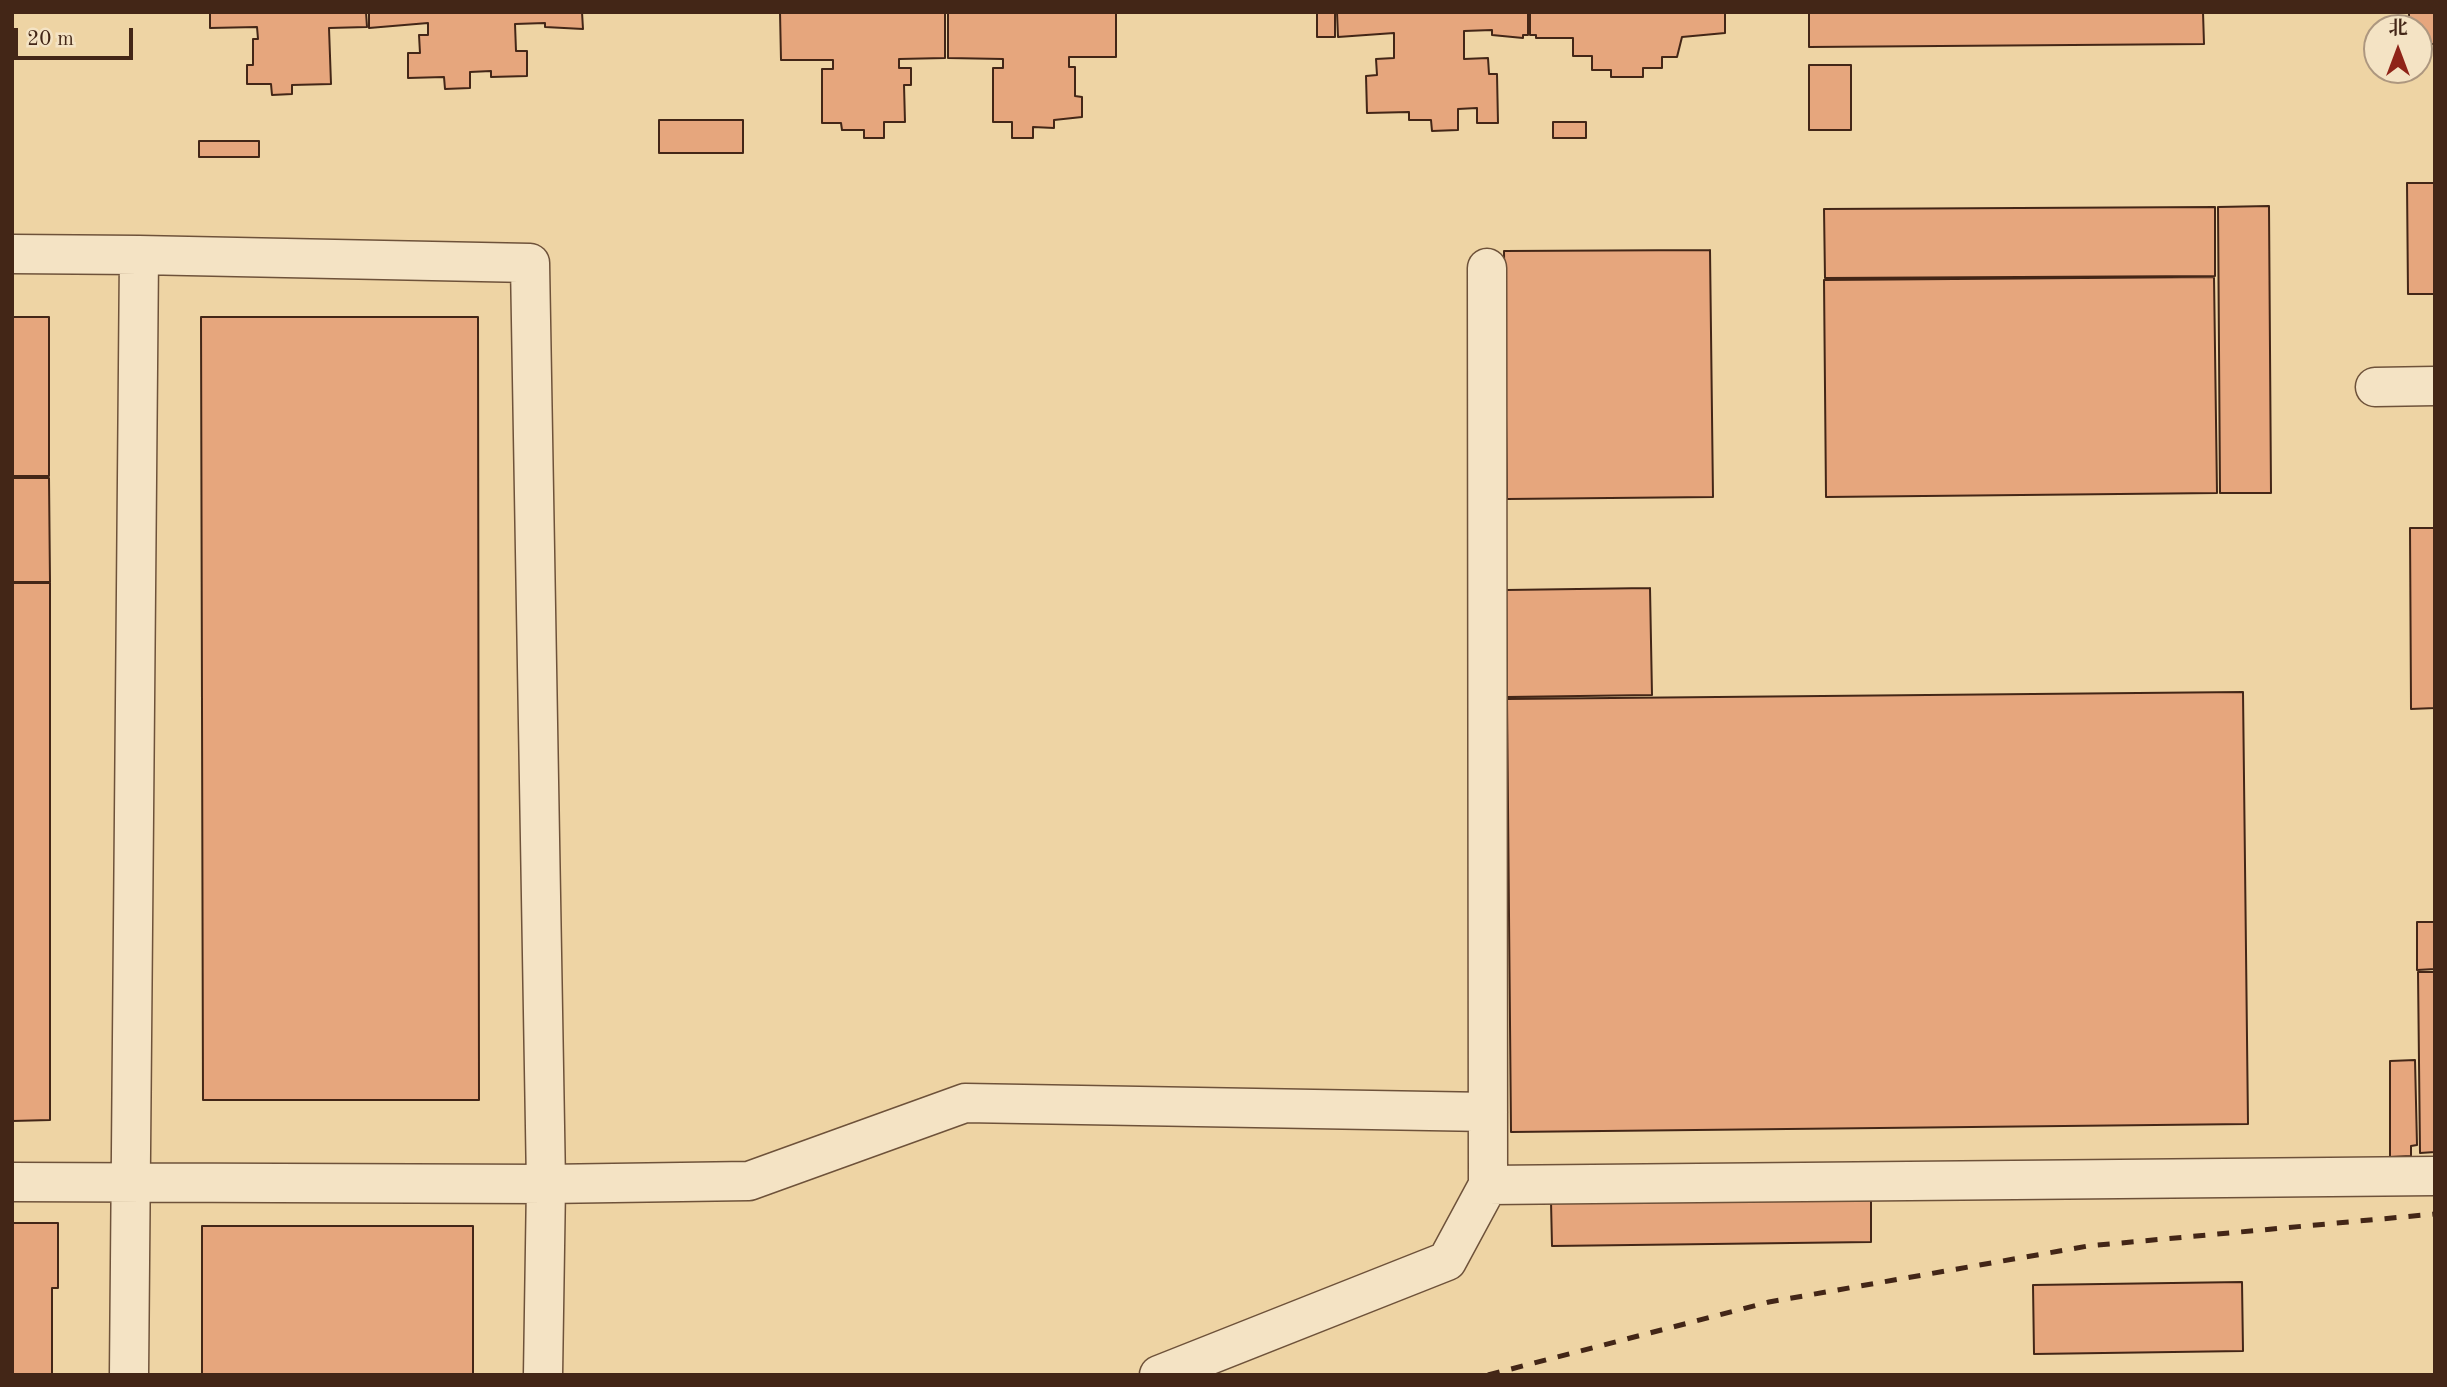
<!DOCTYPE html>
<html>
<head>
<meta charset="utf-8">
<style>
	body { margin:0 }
	#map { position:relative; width:2447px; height:1387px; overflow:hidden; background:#eed4a4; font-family:"Old Standard TT","Noto Serif SC",serif }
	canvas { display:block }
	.frame { position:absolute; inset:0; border:14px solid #432617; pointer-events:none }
	.north { position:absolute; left:2363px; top:14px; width:70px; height:70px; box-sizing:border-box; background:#f4e3c4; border:2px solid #ad977f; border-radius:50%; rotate:0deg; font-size:19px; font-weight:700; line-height:28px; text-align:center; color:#432617 }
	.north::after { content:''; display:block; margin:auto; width:24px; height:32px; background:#8f2418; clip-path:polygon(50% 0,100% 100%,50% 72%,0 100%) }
	.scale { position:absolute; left:14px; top:28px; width:119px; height:32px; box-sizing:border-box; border:4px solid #432617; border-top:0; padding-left:9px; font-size:21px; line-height:24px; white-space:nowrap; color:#432617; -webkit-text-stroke:5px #f4e3c4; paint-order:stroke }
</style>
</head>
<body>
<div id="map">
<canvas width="2447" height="1387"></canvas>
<div class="frame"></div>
<div class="north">北</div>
<div class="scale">20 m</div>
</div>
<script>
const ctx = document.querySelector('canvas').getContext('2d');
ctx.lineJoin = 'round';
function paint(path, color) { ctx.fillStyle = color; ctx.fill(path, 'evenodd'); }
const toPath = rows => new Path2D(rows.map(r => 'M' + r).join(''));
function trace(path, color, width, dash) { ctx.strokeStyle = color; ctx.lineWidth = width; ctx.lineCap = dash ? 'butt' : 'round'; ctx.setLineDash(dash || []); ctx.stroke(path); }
const building = toPath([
	[210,12,366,12,367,27,329,28,331,84,292,85,292,94,272,95,271,84,247,84,247,65,253,65,253,39,258,39,257,27,210,28,210,12],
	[369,12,582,12,583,29,545,27,545,23,515,24,516,51,527,51,527,76,491,77,491,71,470,72,470,88,445,89,444,77,408,78,408,53,420,53,419,35,428,35,428,23,369,28,369,12],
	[780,12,945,12,945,58,899,59,899,68,911,68,911,85,904,85,905,122,884,122,884,138,864,138,864,130,842,130,841,123,822,123,822,69,833,69,833,60,781,60,780,12],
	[948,12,1116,12,1116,57,1069,57,1069,67,1075,67,1075,96,1082,97,1082,117,1054,120,1054,128,1033,127,1033,138,1012,138,1012,122,993,122,993,68,1003,68,1003,59,948,58,948,12],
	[1317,12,1335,12,1335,37,1317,37,1317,12],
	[1337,12,1528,12,1528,35,1523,35,1523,38,1492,35,1492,30,1464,31,1464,59,1488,58,1489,74,1497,74,1498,123,1477,123,1477,108,1458,109,1458,130,1432,131,1431,120,1409,120,1409,112,1367,113,1366,76,1377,75,1376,59,1394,58,1394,33,1338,37,1337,12],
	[1530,12,1725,12,1725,33,1682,37,1677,57,1662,57,1662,68,1643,68,1643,77,1611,77,1611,70,1592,70,1592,56,1573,56,1573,38,1536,38,1536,35,1530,35,1530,12],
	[1809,12,2203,12,2204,44,1809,47,1809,12],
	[2409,12,2435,12,2435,44,2419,44,2419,28,2409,28,2409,12],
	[1809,65,1851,65,1851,130,1809,130,1809,65],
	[659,120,743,120,743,153,659,153,659,120],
	[1553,122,1586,122,1586,138,1553,138,1553,122],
	[199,141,259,141,259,157,199,157,199,141],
	[2407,183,2435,183,2435,294,2408,294,2407,183],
	[2269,206,2271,493,2220,493,2218,207,2269,206],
	[2215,207,2215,276,1825,278,1824,209,2215,207],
	[1710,250,1713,497,1507,499,1504,251,1710,250],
	[2214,277,2217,493,1826,497,1824,280,2214,277],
	[12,317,49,317,49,476,12,476,12,317],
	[201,317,478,317,479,1100,203,1100,201,317],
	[12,478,49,478,50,582,12,582,12,478],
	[2410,528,2435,528,2435,708,2411,709,2410,528],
	[12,583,50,583,50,1120,12,1121,12,583],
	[1650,588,1652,695,1507,697,1506,590,1650,588],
	[2243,692,2248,1124,1511,1132,1507,699,2243,692],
	[2417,922,2435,922,2435,969,2417,970,2417,922],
	[2418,972,2435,972,2435,1152,2420,1153,2418,972],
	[2415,1060,2417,1145,2411,1146,2411,1156,2390,1157,2390,1061,2415,1060],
	[1871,1198,1871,1242,1552,1246,1551,1201,1871,1198],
	[12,1223,58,1223,58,1288,52,1288,52,1375,12,1375,12,1223],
	[202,1226,473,1226,473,1375,202,1375,202,1226],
	[2242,1282,2243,1351,2034,1354,2033,1285,2242,1282],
	[2435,1374,2435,1375,2313,1375,2435,1374]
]);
paint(building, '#e6a67d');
trace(building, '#432617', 2);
const minor = toPath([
	[12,254,139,255,129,1375],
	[139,255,530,263,546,1184,543,1375],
	[1487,268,1488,1185,2435,1176],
	[2375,387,2435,386],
	[12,1182,546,1184,749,1181,965,1103,1488,1112],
	[1159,1375,1447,1261,1488,1185]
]);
trace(minor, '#6e523a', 41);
trace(minor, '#f4e3c4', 38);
trace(toPath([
	[1488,1375,1769,1302,2088,1246,2435,1214]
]), '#432617', 5, [12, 12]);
</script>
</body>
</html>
